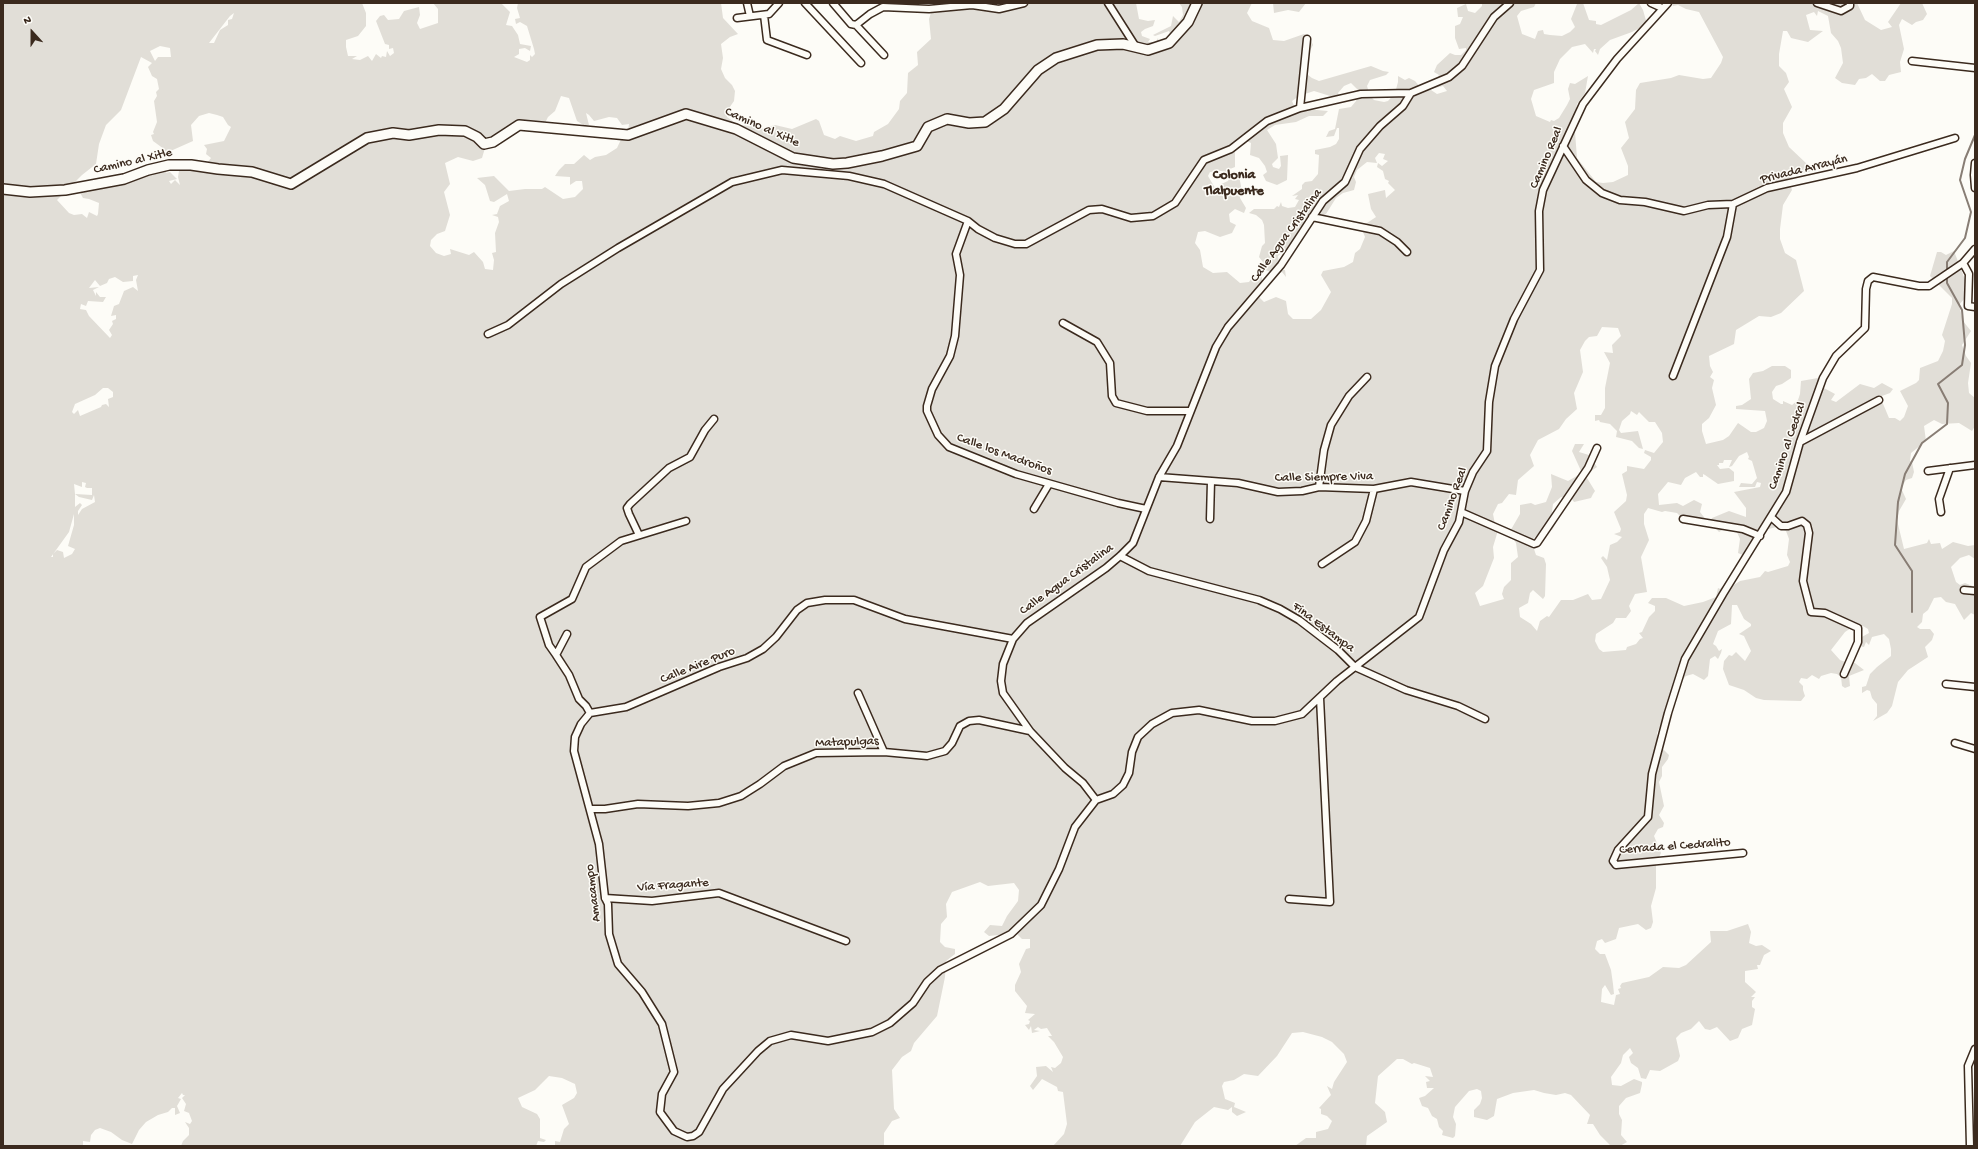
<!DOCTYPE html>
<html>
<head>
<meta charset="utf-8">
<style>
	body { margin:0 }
	#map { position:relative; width:1978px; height:1149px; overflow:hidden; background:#fdfcf7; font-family:"Gochi Hand",sans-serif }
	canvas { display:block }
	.frame { position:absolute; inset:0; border:4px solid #3b2a1e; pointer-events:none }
	.north { position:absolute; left:12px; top:12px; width:40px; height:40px; -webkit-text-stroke:3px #fdfcf7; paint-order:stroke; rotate:339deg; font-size:11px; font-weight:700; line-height:16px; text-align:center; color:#3b2a1e }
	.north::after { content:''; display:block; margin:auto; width:14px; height:18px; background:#3b2a1e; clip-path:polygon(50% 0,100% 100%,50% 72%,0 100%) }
</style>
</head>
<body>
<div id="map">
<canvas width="1978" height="1149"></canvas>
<div class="frame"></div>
<div class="north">N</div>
</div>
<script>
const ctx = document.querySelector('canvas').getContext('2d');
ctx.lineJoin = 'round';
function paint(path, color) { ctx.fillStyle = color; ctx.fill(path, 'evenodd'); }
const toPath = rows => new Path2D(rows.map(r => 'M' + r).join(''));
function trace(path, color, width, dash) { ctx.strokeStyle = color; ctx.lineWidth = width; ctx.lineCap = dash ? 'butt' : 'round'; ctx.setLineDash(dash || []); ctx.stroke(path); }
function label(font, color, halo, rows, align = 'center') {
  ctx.font = font + ' "Gochi Hand",sans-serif'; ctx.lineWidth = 3; ctx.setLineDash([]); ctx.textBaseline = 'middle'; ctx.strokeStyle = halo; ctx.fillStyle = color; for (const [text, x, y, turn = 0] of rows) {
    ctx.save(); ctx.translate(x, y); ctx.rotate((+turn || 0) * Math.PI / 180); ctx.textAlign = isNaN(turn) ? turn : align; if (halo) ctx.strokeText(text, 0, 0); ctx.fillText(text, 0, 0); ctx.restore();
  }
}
paint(toPath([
	[3,3,362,3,366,13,366,26,358,36,346,40,346,47,348,56,357,56,352,59,360,60,368,56,372,61,376,54,381,58,382,56,386,57,387,51,390,56,394,53,393,48,389,49,389,45,385,44,376,21,380,16,384,15,388,20,399,19,404,11,419,7,420,15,417,23,420,29,438,23,438,9,433,3,501,3,510,12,506,25,512,26,518,35,520,44,531,46,530,51,525,48,519,49,519,54,514,57,527,62,530,60,530,55,532,57,535,54,534,49,527,26,520,22,516,24,515,19,520,18,517,8,518,3,721,3,723,18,738,34,730,37,721,44,723,58,721,69,725,78,732,85,735,91,734,101,727,111,727,117,738,125,752,126,760,129,775,125,792,129,816,119,819,121,824,135,835,139,840,136,856,141,873,136,874,132,888,124,899,109,900,101,907,93,908,73,918,65,917,52,931,39,929,19,934,3,1136,3,1139,19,1148,21,1155,20,1153,26,1145,29,1141,32,1142,36,1150,39,1148,42,1156,42,1158,38,1159,42,1172,40,1169,31,1155,36,1153,35,1171,26,1173,16,1179,22,1183,15,1182,7,1179,3,1252,3,1247,13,1252,21,1269,28,1273,40,1284,41,1304,34,1309,36,1313,45,1305,60,1304,72,1312,78,1319,81,1371,66,1383,71,1389,72,1386,75,1370,80,1367,86,1370,96,1374,100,1384,102,1388,101,1395,93,1398,82,1398,76,1405,80,1409,78,1415,81,1421,88,1428,88,1437,94,1447,91,1443,86,1431,89,1431,83,1436,81,1439,75,1434,72,1437,65,1450,53,1455,55,1461,55,1466,50,1466,48,1459,49,1455,38,1455,26,1460,24,1463,17,1458,17,1457,8,1466,4,1468,11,1475,13,1482,6,1482,3,1536,3,1534,7,1521,11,1517,16,1522,34,1535,39,1538,31,1543,30,1544,34,1550,35,1562,36,1570,32,1575,27,1571,19,1577,4,1583,3,1589,20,1596,21,1596,24,1601,25,1631,10,1639,3,1643,10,1647,24,1632,32,1610,40,1600,49,1598,55,1595,51,1596,49,1594,49,1593,53,1585,44,1572,47,1560,59,1554,72,1554,83,1534,90,1531,99,1536,116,1550,122,1551,120,1554,121,1559,118,1567,105,1570,99,1568,89,1570,83,1575,84,1588,76,1585,93,1577,104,1574,119,1577,158,1596,182,1603,183,1613,182,1628,175,1628,166,1621,148,1629,138,1625,122,1635,109,1636,90,1640,83,1671,78,1679,75,1703,79,1711,78,1721,63,1723,57,1699,12,1686,9,1678,5,1673,6,1672,3,1857,3,1865,20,1881,30,1892,27,1888,22,1901,3,1922,3,1927,14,1923,20,1916,22,1912,25,1902,19,1899,25,1904,49,1900,62,1901,72,1889,75,1885,81,1880,81,1872,74,1866,78,1859,79,1855,85,1842,83,1835,78,1843,63,1841,48,1838,41,1831,33,1828,16,1818,11,1817,16,1814,12,1806,15,1810,30,1823,31,1808,42,1791,38,1787,31,1783,31,1779,54,1779,66,1786,73,1789,82,1784,89,1792,107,1783,123,1783,133,1789,147,1807,164,1816,167,1809,172,1791,175,1792,178,1788,178,1792,190,1783,205,1780,229,1780,239,1785,253,1796,260,1804,291,1781,313,1771,317,1759,316,1736,330,1734,344,1709,356,1710,366,1713,372,1710,377,1714,380,1712,388,1716,405,1709,418,1702,424,1702,431,1706,444,1723,440,1729,436,1738,423,1751,432,1756,432,1764,428,1767,421,1765,411,1736,409,1736,406,1742,405,1751,399,1749,379,1753,373,1763,371,1772,366,1785,366,1791,370,1791,378,1782,384,1776,386,1772,392,1773,399,1781,404,1783,404,1783,401,1792,405,1798,400,1800,394,1801,381,1818,378,1824,388,1835,394,1831,400,1836,402,1860,384,1874,388,1882,383,1893,389,1890,393,1882,396,1881,399,1889,418,1895,418,1900,421,1904,417,1908,406,1900,391,1916,383,1919,380,1920,368,1938,361,1943,351,1945,341,1942,335,1952,304,1952,298,1930,276,1937,252,1941,252,1946,255,1954,251,1967,285,1965,298,1959,305,1963,321,1971,331,1962,345,1966,356,1971,363,1968,383,1969,393,1975,398,1975,426,1972,431,1959,423,1942,424,1934,420,1924,426,1926,441,1911,453,1910,461,1912,462,1914,472,1912,478,1906,480,1901,488,1906,499,1899,511,1897,520,1904,549,1927,543,1929,539,1931,544,1940,543,1942,549,1953,542,1968,546,1975,545,1975,559,1969,555,1960,558,1951,567,1956,582,1960,585,1965,583,1975,587,1975,615,1971,613,1964,620,1955,604,1946,602,1941,597,1934,598,1928,610,1923,614,1922,622,1917,627,1920,629,1930,629,1934,634,1932,640,1925,647,1928,657,1908,670,1898,682,1892,706,1887,713,1873,721,1877,716,1877,704,1872,698,1870,691,1867,690,1862,693,1862,687,1866,686,1870,674,1877,667,1891,656,1891,649,1889,639,1884,634,1872,637,1869,645,1866,642,1864,647,1858,646,1860,638,1869,633,1868,629,1863,626,1860,628,1854,626,1845,632,1831,650,1840,660,1845,662,1851,660,1864,670,1849,676,1850,686,1845,688,1842,686,1841,677,1837,674,1831,673,1821,676,1819,679,1812,675,1807,679,1801,678,1799,682,1803,686,1803,690,1805,696,1801,701,1764,700,1756,698,1744,690,1729,685,1723,669,1724,661,1729,655,1732,656,1736,652,1745,661,1751,651,1744,636,1739,634,1751,626,1751,624,1744,619,1737,605,1732,605,1731,624,1718,631,1713,644,1716,646,1719,651,1722,649,1721,653,1718,659,1715,656,1710,659,1708,676,1704,680,1693,674,1686,676,1677,685,1657,733,1657,743,1669,755,1668,759,1662,767,1662,776,1659,782,1664,806,1659,815,1664,823,1663,827,1658,829,1654,836,1661,853,1656,864,1656,888,1651,906,1653,922,1651,928,1646,930,1638,924,1619,928,1616,939,1605,943,1602,939,1597,941,1595,949,1600,954,1605,954,1611,970,1613,984,1614,994,1611,995,1605,985,1602,989,1601,1002,1614,1005,1616,995,1620,994,1618,989,1621,988,1620,986,1622,983,1649,977,1663,967,1679,968,1686,965,1711,942,1710,931,1727,931,1748,924,1751,932,1749,943,1756,946,1762,945,1771,951,1764,955,1760,965,1757,965,1758,969,1745,971,1745,982,1756,992,1751,997,1755,997,1752,1001,1752,1007,1755,1009,1752,1025,1742,1029,1738,1038,1730,1041,1717,1027,1710,1030,1705,1029,1699,1021,1691,1029,1681,1033,1676,1038,1680,1056,1678,1061,1660,1071,1650,1070,1646,1079,1641,1078,1638,1068,1631,1063,1629,1057,1633,1053,1630,1048,1623,1055,1621,1063,1611,1077,1612,1085,1621,1086,1634,1079,1642,1082,1642,1084,1640,1093,1626,1098,1619,1106,1619,1114,1622,1120,1621,1135,1627,1142,1620,1146,1611,1146,1600,1135,1593,1124,1587,1124,1590,1115,1571,1095,1565,1093,1556,1095,1544,1093,1534,1090,1513,1093,1497,1099,1494,1116,1487,1120,1474,1117,1474,1110,1480,1104,1482,1098,1481,1091,1477,1089,1469,1091,1455,1107,1453,1117,1456,1124,1455,1136,1453,1138,1442,1135,1443,1131,1439,1127,1437,1119,1432,1116,1428,1108,1422,1106,1419,1098,1425,1096,1434,1088,1427,1088,1426,1082,1430,1081,1425,1076,1433,1077,1430,1068,1414,1063,1412,1064,1403,1059,1397,1059,1378,1076,1375,1103,1385,1112,1387,1122,1367,1136,1366,1146,1295,1146,1306,1138,1316,1138,1316,1132,1328,1129,1332,1121,1327,1116,1321,1114,1321,1109,1319,1108,1331,1095,1327,1086,1332,1089,1334,1082,1347,1062,1344,1054,1332,1042,1322,1037,1303,1032,1292,1033,1277,1056,1258,1076,1244,1074,1234,1080,1224,1082,1222,1086,1225,1099,1235,1103,1234,1107,1246,1112,1237,1116,1232,1112,1232,1107,1228,1110,1214,1107,1195,1122,1180,1146,1053,1146,1064,1134,1067,1124,1063,1092,1058,1091,1057,1087,1042,1079,1033,1090,1030,1086,1037,1076,1036,1067,1046,1066,1053,1072,1051,1067,1055,1068,1061,1063,1063,1057,1054,1042,1048,1036,1052,1036,1047,1028,1041,1029,1038,1027,1034,1030,1040,1031,1032,1033,1031,1026,1029,1030,1025,1025,1029,1024,1030,1021,1028,1020,1035,1014,1025,1013,1027,1006,1015,991,1015,985,1021,972,1019,964,1026,949,1030,948,1030,939,1022,939,1016,933,989,936,984,932,990,925,1002,926,1007,916,1018,901,1019,890,1014,883,988,886,980,882,952,892,946,904,947,917,941,924,940,942,945,947,955,949,955,954,946,961,945,977,937,1016,914,1043,911,1051,902,1057,892,1070,894,1109,900,1118,892,1121,884,1133,884,1146,555,1146,555,1141,560,1142,564,1129,569,1124,562,1105,574,1098,577,1093,575,1084,562,1078,549,1076,535,1090,518,1098,522,1107,537,1114,540,1119,540,1138,546,1140,544,1142,538,1141,536,1146,181,1146,183,1141,189,1135,189,1128,185,1122,190,1124,192,1121,189,1113,184,1111,186,1104,182,1098,185,1095,183,1095,182,1093,178,1098,181,1099,177,1106,180,1113,175,1115,175,1108,172,1108,168,1112,158,1115,146,1122,139,1130,132,1144,122,1140,111,1132,100,1128,95,1130,91,1135,90,1142,83,1141,83,1146,3,1146],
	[234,13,232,19,228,20,228,25,220,30,214,43,209,43,230,16],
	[160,46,170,48,171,57,158,57,155,61,150,51],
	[141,57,152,63,148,67,152,76,157,79,159,89,156,92,157,96,154,101,157,122,153,132,154,134,151,135,153,141,164,149,166,153,193,141,191,125,199,116,209,113,217,115,223,117,228,125,231,127,224,141,204,145,207,149,206,154,211,158,207,163,179,171,178,177,180,185,175,180,171,184,169,181,177,179,170,172,166,173,167,168,78,189,83,198,89,199,99,203,98,214,97,216,89,212,87,218,82,214,74,215,69,213,57,200,82,175,96,164,99,144,106,125,121,110],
	[1351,83,1359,91,1356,101,1351,107,1339,109,1335,129,1329,131,1326,137,1334,136,1337,128,1339,128,1339,139,1336,144,1330,147,1315,150,1315,154,1319,155,1318,174,1312,181,1305,182,1302,185,1302,189,1292,196,1298,195,1295,199,1299,200,1295,207,1288,208,1282,206,1281,202,1279,207,1277,206,1274,209,1254,209,1249,213,1256,215,1262,220,1264,225,1265,243,1262,246,1259,257,1266,266,1262,269,1274,273,1275,276,1282,272,1286,277,1285,270,1280,270,1278,256,1291,245,1301,226,1304,227,1309,222,1326,214,1336,198,1343,193,1354,190,1356,182,1354,177,1357,170,1367,162,1377,163,1375,158,1379,153,1385,154,1383,159,1388,161,1382,166,1378,163,1377,167,1383,171,1385,179,1389,181,1388,183,1395,190,1386,198,1385,190,1368,194,1371,209,1376,217,1361,227,1365,237,1360,249,1355,253,1353,262,1344,267,1323,271,1321,275,1331,292,1321,310,1311,319,1293,319,1288,314,1286,301,1276,297,1264,302,1259,297,1262,290,1262,277,1251,279,1249,282,1240,283,1227,272,1213,273,1203,267,1200,250,1195,243,1198,232,1205,231,1220,237,1232,233,1236,225,1230,222,1229,214,1235,209,1244,213,1246,208,1240,198,1241,186,1239,176,1235,175,1235,172,1233,171,1228,181,1219,185,1219,194,1215,193,1215,188,1208,176,1210,172,1221,171,1229,173,1230,169,1235,167,1235,149,1244,140,1251,143,1250,155,1259,158,1265,166,1267,172,1263,175,1266,181,1277,185,1287,180,1288,155,1280,156,1281,166,1279,169,1273,167,1272,164,1278,158,1276,144,1267,130,1275,125,1296,122,1309,116,1323,116,1328,111,1295,108,1292,101,1299,96,1314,91,1340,99,1338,93,1344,86],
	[561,96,569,98,577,121,585,126,589,125,586,113,589,115,594,121,609,117,617,118,622,125,629,124,628,131,624,133,617,148,606,155,595,157,590,160,584,155,574,164,565,164,559,170,555,176,570,177,570,185,576,181,582,181,583,189,575,197,563,199,545,187,542,189,525,189,509,191,494,176,477,178,485,185,490,201,494,202,507,194,509,201,500,206,497,214,492,215,498,217,499,222,495,233,496,252,492,253,494,260,493,270,485,269,483,262,474,252,469,255,450,249,451,254,444,256,436,253,430,246,431,240,437,234,445,231,450,215,444,192,450,184,445,163,458,157,473,161,482,158,485,148,503,129,510,126,543,127,548,117,555,111],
	[138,275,136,280,138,291,133,287,124,291,119,304,114,306,111,316,116,315,116,319,112,321,113,324,109,330,112,335,110,338,89,316,86,310,80,309,81,304,86,306,88,301,103,302,106,297,100,297,96,292,96,296,93,290,99,287,89,288,95,280,100,286,107,283,109,279,115,277,123,282,133,281,133,276],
	[1602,327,1618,328,1621,336,1612,345,1613,353,1604,352,1610,363,1605,388,1605,408,1601,415,1595,415,1595,421,1599,420,1600,422,1610,424,1617,431,1616,437,1632,441,1639,448,1643,449,1638,431,1621,433,1619,430,1622,421,1630,414,1631,411,1637,415,1639,412,1649,422,1655,422,1662,433,1663,442,1654,453,1645,450,1644,453,1651,457,1651,460,1644,469,1627,466,1627,471,1622,474,1627,495,1626,501,1614,512,1621,529,1620,532,1614,534,1622,537,1617,542,1610,545,1607,560,1603,556,1601,558,1607,567,1610,580,1601,599,1592,600,1588,594,1573,600,1561,600,1549,617,1547,616,1540,621,1537,631,1531,624,1520,617,1519,608,1528,603,1530,593,1533,590,1543,599,1545,596,1546,564,1544,558,1536,555,1534,549,1533,539,1542,530,1552,530,1556,523,1551,519,1553,504,1561,497,1571,498,1574,502,1591,498,1593,494,1595,491,1587,478,1588,473,1597,467,1589,455,1579,452,1584,444,1575,444,1572,451,1582,473,1568,481,1551,474,1552,487,1546,502,1535,505,1531,503,1520,505,1520,514,1509,533,1516,543,1518,557,1511,563,1511,580,1504,587,1502,594,1504,599,1480,606,1475,593,1483,586,1494,558,1493,547,1499,527,1495,524,1493,514,1498,504,1502,503,1509,494,1516,495,1518,480,1534,466,1530,455,1538,440,1559,429,1566,419,1577,409,1574,393,1583,372,1580,350,1585,341,1589,337,1597,336],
	[103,388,108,388,113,392,113,397,108,399,109,407,106,404,102,405,101,407,80,416,78,410,74,414,72,412,75,404,95,395],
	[1747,452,1749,457,1748,459,1752,461,1757,478,1752,484,1741,483,1739,487,1755,487,1757,482,1761,483,1760,487,1734,492,1746,508,1746,517,1729,511,1712,518,1710,522,1719,532,1728,527,1736,530,1740,539,1738,553,1745,556,1764,530,1777,527,1786,531,1789,539,1787,555,1790,562,1788,566,1768,572,1765,571,1760,577,1740,581,1729,588,1727,582,1720,589,1718,588,1716,597,1703,602,1684,606,1666,598,1652,598,1648,603,1655,606,1655,611,1649,617,1642,632,1639,633,1643,638,1640,639,1636,644,1627,647,1626,650,1603,652,1599,649,1595,641,1596,634,1613,623,1616,618,1626,618,1631,611,1629,606,1635,594,1647,592,1641,557,1649,540,1644,524,1644,514,1648,508,1662,512,1665,511,1677,513,1684,520,1707,521,1700,512,1702,504,1694,500,1683,506,1677,503,1659,505,1658,494,1668,482,1681,485,1685,478,1696,472,1700,477,1703,477,1703,474,1705,475,1718,484,1734,481,1734,472,1729,468,1720,469,1717,465,1719,465,1719,463,1723,463,1724,460,1732,460,1729,467,1732,466,1739,456],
	[82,482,86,483,85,487,87,488,92,488,92,495,75,494,74,484,82,487],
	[75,494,79,497,92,500,94,495,95,502,82,509,78,515,78,511,82,505,80,503,75,507],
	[74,514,74,525,68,546,75,549,72,554,64,558,63,552,57,550,53,554,53,557,51,557,69,532],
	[1273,3,1306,3,1299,12,1288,10,1274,13]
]), '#e1ded7');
trace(toPath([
	[1947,271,1947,262,1965,238,1971,212,1960,180,1965,159,1975,135],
	[1912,612,1912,571,1895,545,1898,502,1905,474,1922,443,1947,424,1948,403,1938,384,1962,365,1965,345,1962,310,1947,283,1947,275]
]), '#887d74', 2);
const street = toPath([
	[747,3,750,16],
	[805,3,861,63],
	[833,3,851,24,856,25,870,14,883,7,929,9,972,5,999,9,1024,3],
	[1108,3,1136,47],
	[1651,3,1662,8],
	[1817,3,1841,11,1850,6,1850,3],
	[764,15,767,40,807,55],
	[737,18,769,14,779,3],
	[856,25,884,55],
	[1912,61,1975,68],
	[1300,108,1307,39],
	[1563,146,1586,180,1602,193,1620,200,1645,202,1684,211,1708,205,1733,204,1767,188,1857,168,1955,138],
	[1975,163,1974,175,1975,188],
	[1312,217,1380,231,1397,242,1407,252],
	[968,221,956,254,960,275,955,336,950,356,932,389,927,406,927,411,938,435,949,447,1016,474,1118,503,1146,509],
	[1963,263,1969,274,1968,306,1975,307],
	[1063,323,1097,342,1110,363,1112,396,1116,403,1147,411,1189,411],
	[488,334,508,325,561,284,618,248,732,182,782,170,849,176,884,184,968,221,978,229,995,238,1015,244,1026,244,1089,210,1102,209,1131,218,1153,216,1175,203,1204,160,1231,149,1267,121,1300,108,1361,94,1411,93],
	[1673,376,1727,237,1733,204],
	[1800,442,1879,400],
	[1928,471,1975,465],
	[1159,477,1238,483,1278,492,1302,491,1319,487,1374,489,1411,482,1465,491],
	[1319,487,1324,450,1331,425,1349,396,1367,377],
	[1034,509,1049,484],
	[1461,512,1534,544,1537,543,1588,468,1597,448],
	[1941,512,1939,499,1950,468],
	[1771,517,1781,526,1788,526,1802,521,1807,525,1809,533,1803,581,1811,612,1825,613,1858,628,1858,642,1844,674],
	[1210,519,1211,481],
	[1683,519,1743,529,1760,536],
	[639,535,629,514,627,508,630,504,669,468,690,457,705,430,714,419],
	[1120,556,1149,571,1259,600,1280,609,1299,620,1338,650,1355,667,1406,690,1458,706,1485,719],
	[1322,564,1355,542,1366,521,1374,489],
	[1964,590,1975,591],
	[567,634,556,655,569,675,579,699,586,706,590,713,581,724,575,737,574,751,599,844,605,898,608,904,609,934,618,964,642,992,662,1024,674,1072,662,1094,660,1112,674,1131,687,1137,693,1136,699,1132,723,1089,758,1051,770,1041,791,1035,828,1041,872,1032,890,1023,913,1003,927,982,940,970,1011,934,1041,905,1059,869,1075,827,1096,800,1083,783,1065,768,1030,731,1003,693,1001,681,1003,664,1013,639,1027,623,1106,568,1120,556,1133,543,1159,477,1177,446,1216,347,1228,327,1281,265,1323,201,1345,182,1360,149,1380,126,1403,106,1411,93,1449,77,1462,66,1494,17,1510,3],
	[556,655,549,645,540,617,572,599,586,567,621,541,686,521],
	[1946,684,1975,687],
	[858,693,884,752],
	[590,713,626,707,719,667,747,658,763,649,776,637,797,610,807,603,825,600,854,600,905,619,1013,639],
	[1955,743,1975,749],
	[1096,800,1113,794,1123,785,1129,773,1132,752,1138,737,1152,724,1172,713,1199,710,1252,721,1275,721,1302,714,1337,681,1419,617,1444,550,1459,522,1465,491,1473,472,1487,451,1489,402,1495,366,1514,319,1540,270,1539,211,1543,190,1583,104,1617,59,1668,3],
	[590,809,605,809,638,804,688,806,719,803,741,796,760,784,784,766,816,753,884,752,927,756,945,751,952,743,960,726,969,721,979,720,1030,731],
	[1743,853,1616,865,1613,861,1618,850,1648,817,1652,774,1668,713,1685,659,1723,594,1786,492,1800,442,1823,378,1836,356,1865,328,1866,289,1868,281,1873,277,1919,286,1929,286,1963,263,1975,249],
	[605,898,652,901,719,893,846,941],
	[1289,899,1330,902,1320,698],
	[1970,1146,1968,1066,1975,1049]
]);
const secondary = toPath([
	[3,189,30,192,65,190,124,179,148,170,169,165,191,165,218,169,252,172,291,184,367,138,393,133,409,135,439,130,465,131,477,137,484,144,493,142,519,125,628,135,686,114,736,129,793,158,833,164,847,163,882,156,917,146,928,127,947,119,969,123,985,122,1004,109,1038,70,1056,58,1097,45,1123,44,1148,50,1169,43,1188,22,1197,3]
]);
trace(street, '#3b2a1e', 9);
trace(secondary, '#3b2a1e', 12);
trace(street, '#fdfcf7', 6);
trace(secondary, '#fdfcf7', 9);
label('13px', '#3b2a1e', '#fdfcf7', [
	["Camino al Xitle",762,128,24],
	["Camino Real",1547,158,-67],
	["Camino al Xitle",133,162,-13],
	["Privada Arrayán",1804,170,-14],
	["Calle Agua Cristalina",1287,236,-54],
	["Camino al Cedral",1788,446,-71],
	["Calle los Madroños",1004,455,20],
	["Calle Siempre Viva",1324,478,-1],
	["Camino Real",1453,499,-70],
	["Calle Agua Cristalina",1067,580,-36],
	["Fina Estampa",1323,628,37],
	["Calle Aire Puro",698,666,-22],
	["Matapulgas",847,743,-2],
	["Cerrada el Cedralito",1675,847,-4],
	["Vía Fragante",673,886,-4],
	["Amacampo",594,893,-97]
]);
label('bold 14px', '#3b2a1e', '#fdfcf7', [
	["Colonia",1234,176],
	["Tlalpuente",1234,192]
]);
</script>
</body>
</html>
